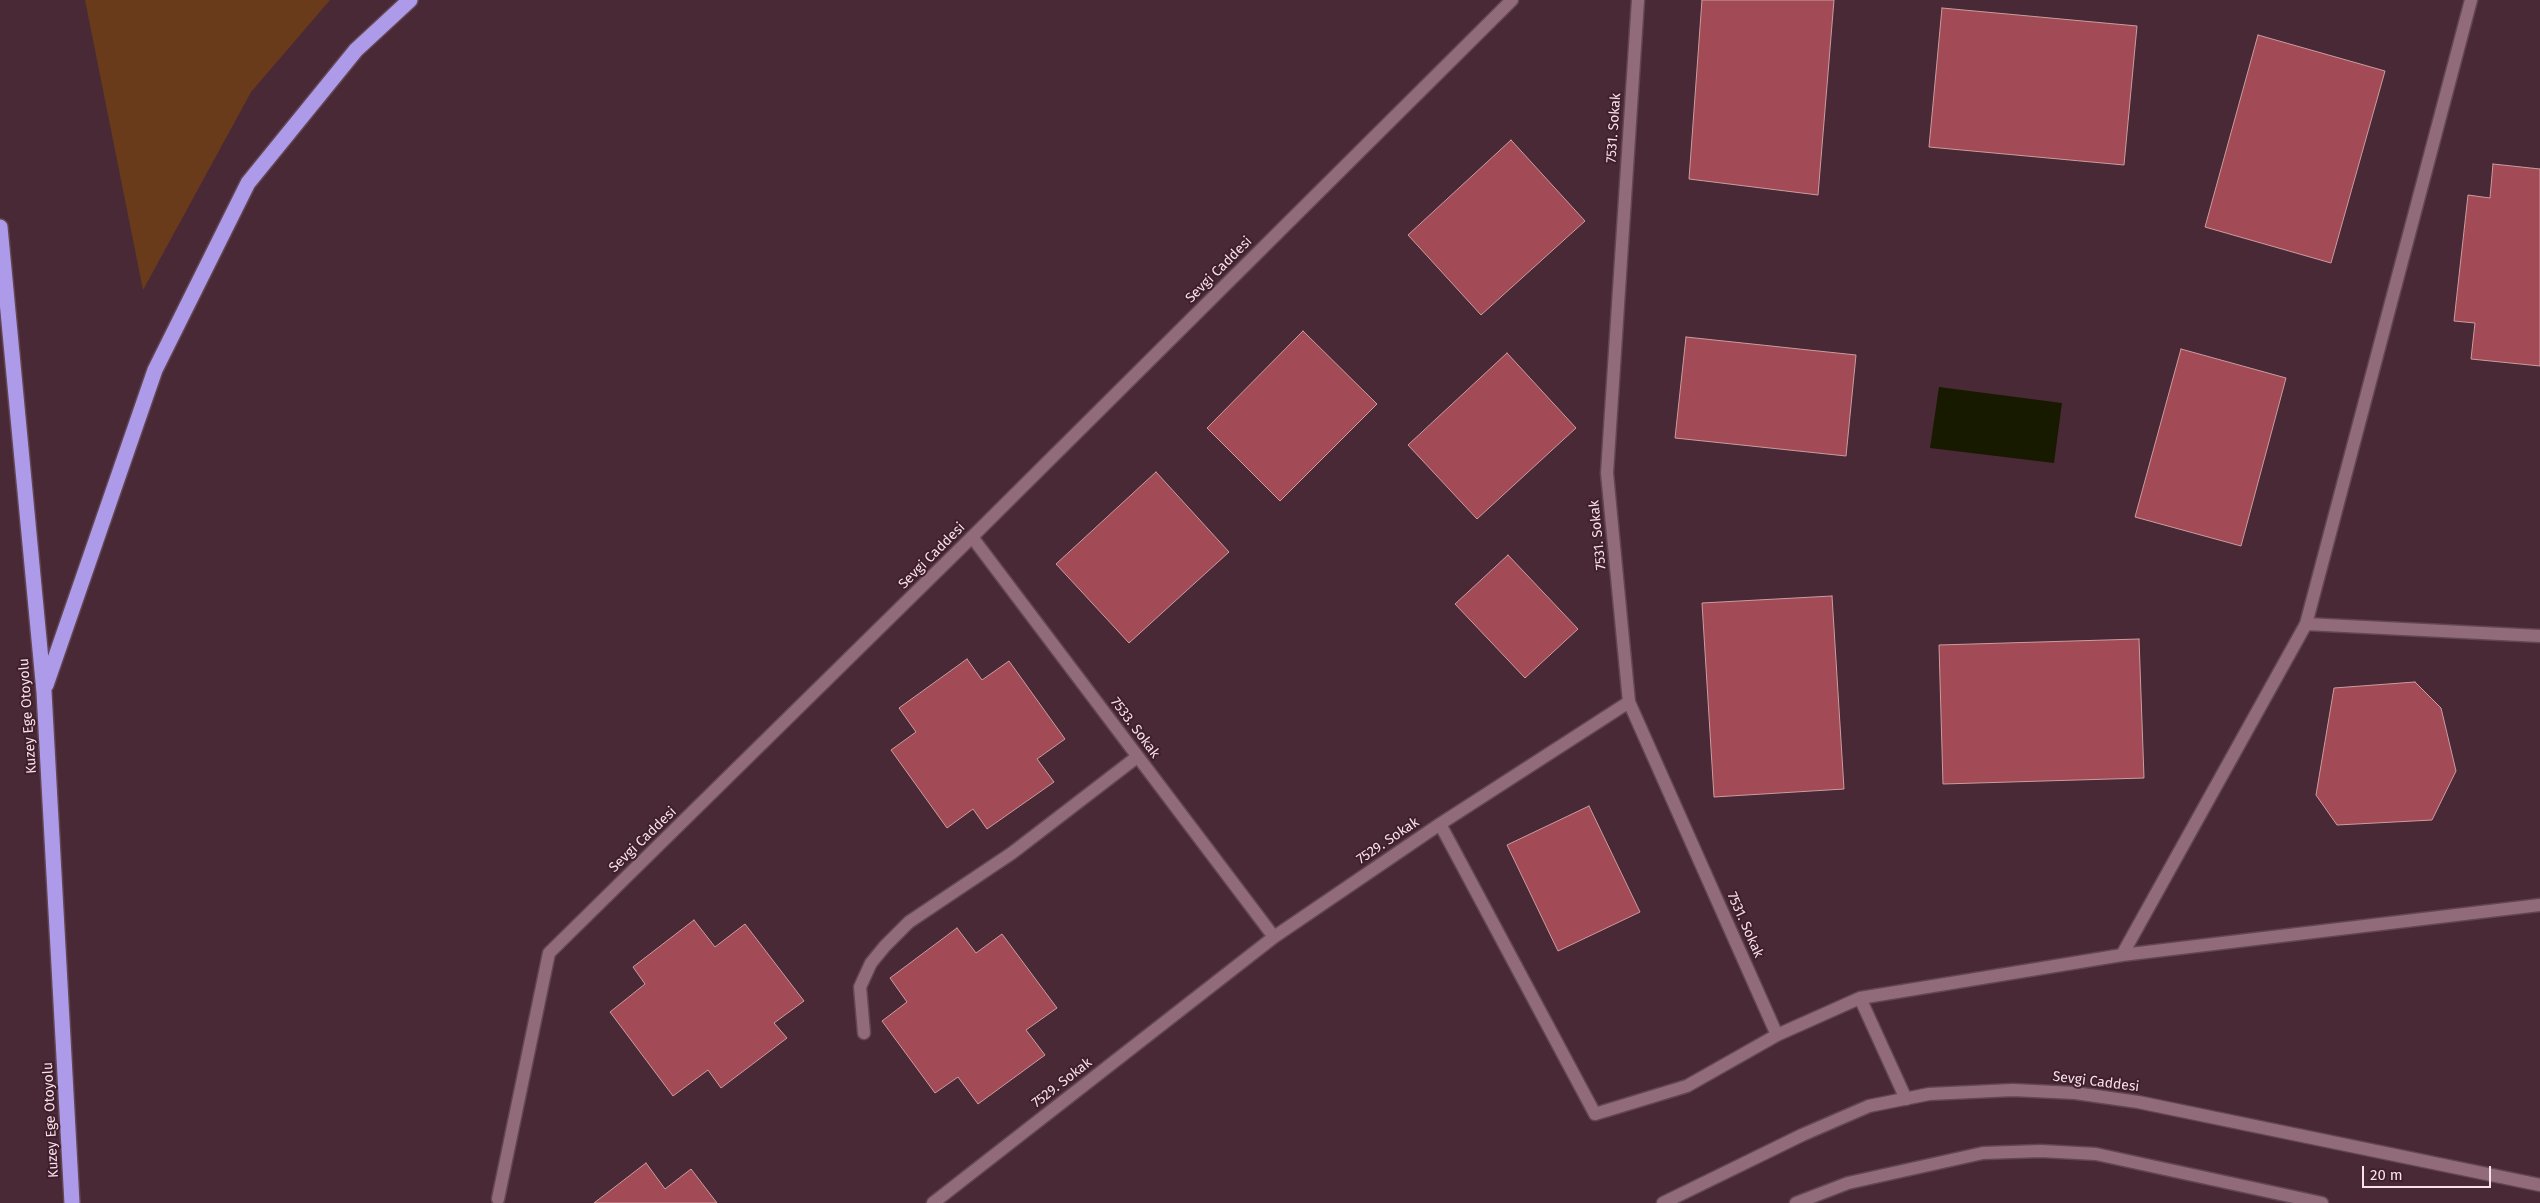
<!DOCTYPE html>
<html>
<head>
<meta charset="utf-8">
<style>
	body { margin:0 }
	#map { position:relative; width:2540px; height:1203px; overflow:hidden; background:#4a2937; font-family:"Fira Sans",sans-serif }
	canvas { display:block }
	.scale { position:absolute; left:2362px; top:1166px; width:129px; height:22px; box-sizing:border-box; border:2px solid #f7e0e8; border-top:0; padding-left:6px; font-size:15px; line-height:18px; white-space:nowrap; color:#f7e0e8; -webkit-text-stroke:4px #3f1f2d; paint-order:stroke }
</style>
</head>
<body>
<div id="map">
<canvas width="2540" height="1203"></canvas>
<div class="scale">20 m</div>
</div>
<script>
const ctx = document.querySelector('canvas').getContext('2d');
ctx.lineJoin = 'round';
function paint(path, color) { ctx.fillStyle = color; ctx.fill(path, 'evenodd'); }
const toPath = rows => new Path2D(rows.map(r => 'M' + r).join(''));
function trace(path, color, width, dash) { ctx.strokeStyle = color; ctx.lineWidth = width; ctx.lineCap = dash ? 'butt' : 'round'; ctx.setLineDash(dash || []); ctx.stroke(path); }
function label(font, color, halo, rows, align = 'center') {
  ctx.font = font + ' "Fira Sans",sans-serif'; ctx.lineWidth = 4; ctx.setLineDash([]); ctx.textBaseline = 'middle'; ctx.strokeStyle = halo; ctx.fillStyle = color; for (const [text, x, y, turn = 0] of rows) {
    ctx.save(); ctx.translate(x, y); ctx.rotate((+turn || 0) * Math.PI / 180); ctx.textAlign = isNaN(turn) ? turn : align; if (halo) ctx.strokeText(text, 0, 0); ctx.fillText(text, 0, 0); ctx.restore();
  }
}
paint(toPath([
	[85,0,330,0,251,92,143,290]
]), '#6a3b1a');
paint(toPath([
	[1939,387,2062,403,2054,463,1930,448]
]), '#181a00');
const building = toPath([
	[1702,0,1834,0,1818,195,1689,179,1702,0],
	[1942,8,2137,26,2124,165,1929,147,1942,8],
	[2258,35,2385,71,2331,263,2205,227,2258,35],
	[1511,140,1585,221,1481,315,1408,235,1511,140],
	[2493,164,2540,169,2540,366,2471,359,2475,323,2454,321,2468,195,2490,198,2493,164],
	[1303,331,1377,404,1280,501,1207,428,1303,331],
	[1686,337,1856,355,1846,456,1675,438,1686,337],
	[2181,349,2286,378,2241,546,2135,517,2181,349],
	[1507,353,1576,428,1477,519,1408,445,1507,353],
	[1156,472,1229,552,1129,643,1056,564,1156,472],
	[1508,555,1578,629,1525,678,1455,604,1508,555],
	[1832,596,1844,789,1714,797,1702,603,1832,596],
	[2139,639,2144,778,1943,784,1939,645,2139,639],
	[967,659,982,680,1009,661,1065,739,1037,759,1054,782,987,829,973,809,947,828,891,750,916,732,899,708,967,659],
	[2415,682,2441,708,2456,771,2432,820,2337,825,2316,795,2334,688,2415,682],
	[1589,806,1640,912,1558,951,1507,845,1589,806],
	[694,920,715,947,745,924,804,1001,774,1023,787,1038,721,1088,708,1070,673,1096,610,1012,645,984,633,967,694,920],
	[957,928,976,953,1002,934,1057,1008,1026,1030,1045,1055,978,1104,958,1077,935,1093,882,1021,907,1002,890,978,957,928],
	[646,1163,665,1189,691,1169,717,1203,594,1203,646,1163]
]);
paint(building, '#a24a55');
trace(building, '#ca9da0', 1);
const service = toPath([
	[864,1033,860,987,871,963,885,946,909,922,1012,853,1137,757]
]);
const minor = toPath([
	[1638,0,1607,473,1629,702,1777,1035],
	[972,537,1274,937],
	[2306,624,2540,636],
	[1440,824,1629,702],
	[2122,955,2306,624,2471,0],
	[1860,998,1906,1099],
	[933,1203,1274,937,1440,824,1595,1114,1687,1086,1777,1035,1860,998,2122,955,2540,905]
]);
const tertiary = toPath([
	[498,1199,549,953,972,537,1512,0],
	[1663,1203,1802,1135,1869,1106,1929,1094,2013,1090,2075,1093,2138,1102,2540,1185],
	[1796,1203,1848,1183,1983,1153,2041,1151,2096,1154,2322,1203]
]);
const motorway = toPath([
	[0,227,44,692,72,1203],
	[46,685,155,370,248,183,356,50,410,0]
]);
trace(service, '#634653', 15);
trace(minor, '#634653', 15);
trace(tertiary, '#634653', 15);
trace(motorway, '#634653', 18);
trace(service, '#916b7a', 12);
trace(minor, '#916b7a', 12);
trace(tertiary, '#916b7a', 12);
trace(motorway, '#ad9bea', 15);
label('14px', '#f7e0e8', '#3f1f2d', [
	["7531. Sokak",1614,128,-86],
	["Sevgi Caddesi",1219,270,-45],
	["7531. Sokak",1598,535,-96],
	["Sevgi Caddesi",932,556,-45],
	["Kuzey Ege Otoyolu",28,716,-94],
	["7533. Sokak",1135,728,53],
	["Sevgi Caddesi",643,840,-44],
	["7529. Sokak",1388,841,-34],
	["7531. Sokak",1745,925,66],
	["Sevgi Caddesi",2096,1082,7],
	["7529. Sokak",1062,1083,-38],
	["Kuzey Ege Otoyolu",51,1120,-93]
]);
</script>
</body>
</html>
